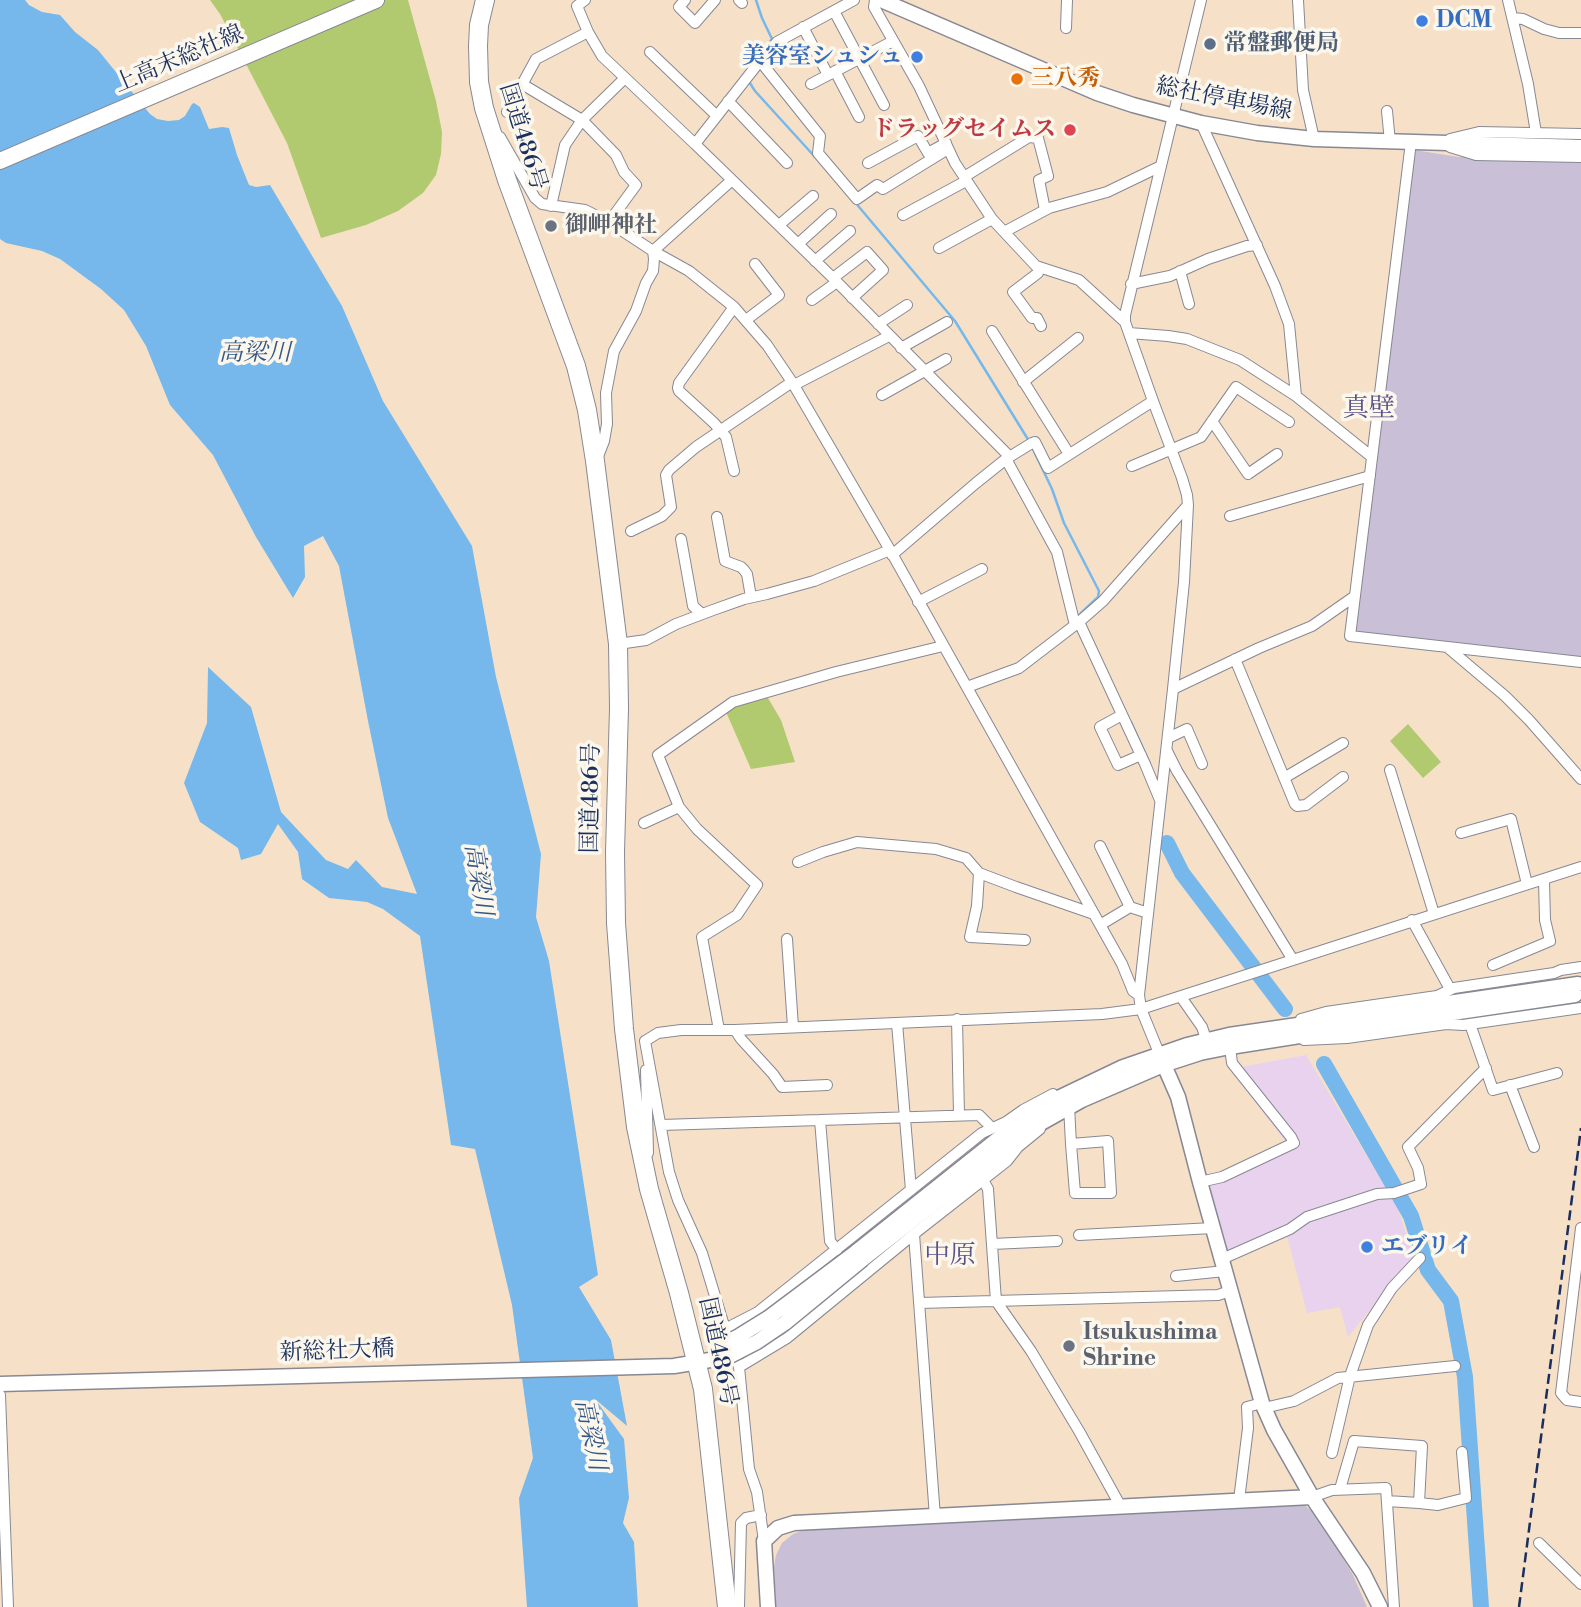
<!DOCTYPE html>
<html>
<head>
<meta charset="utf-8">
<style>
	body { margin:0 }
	canvas { display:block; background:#f6e1c8 }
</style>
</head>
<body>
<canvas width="1581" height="1607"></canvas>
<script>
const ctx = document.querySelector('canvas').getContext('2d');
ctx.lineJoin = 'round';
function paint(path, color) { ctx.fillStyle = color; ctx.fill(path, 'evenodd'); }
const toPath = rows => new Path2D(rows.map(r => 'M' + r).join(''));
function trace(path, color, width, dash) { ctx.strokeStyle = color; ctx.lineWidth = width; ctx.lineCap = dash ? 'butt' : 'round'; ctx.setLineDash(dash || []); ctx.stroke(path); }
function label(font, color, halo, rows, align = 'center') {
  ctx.font = font + ' "Libre Bodoni","Noto Serif JP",serif'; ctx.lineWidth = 7; ctx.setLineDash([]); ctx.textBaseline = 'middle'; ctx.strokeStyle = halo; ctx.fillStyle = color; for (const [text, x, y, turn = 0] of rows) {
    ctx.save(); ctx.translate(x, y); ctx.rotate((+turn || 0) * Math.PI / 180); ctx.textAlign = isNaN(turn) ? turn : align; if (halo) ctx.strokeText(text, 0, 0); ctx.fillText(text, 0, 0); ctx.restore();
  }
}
paint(toPath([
	[1306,1055,1398,1208,1413,1257,1348,1337,1340,1307,1307,1313,1287,1236,1227,1261,1205,1186,1292,1150,1230,1069]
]), '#e8d2ee');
paint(toPath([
	[1414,150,1459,157,1581,160,1581,658,1354,631],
	[1303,1504,1312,1511,1339,1552,1353,1575,1367,1607,776,1607,774,1567,776,1555,782,1543,793,1534,813,1527]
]), '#c9bfd7');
paint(toPath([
	[210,0,408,0,436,101,442,132,441,154,436,175,423,193,398,211,366,225,321,238,287,143,220,14],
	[765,693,781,720,795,762,751,769,726,712,736,704],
	[1408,724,1441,762,1423,778,1390,741]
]), '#b2ca6f');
paint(toPath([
	[0,0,25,0,29,5,42,12,60,15,75,32,98,50,150,114,157,119,168,121,179,120,185,116,192,104,194,103,200,107,209,129,222,127,229,128,237,155,249,185,256,187,270,185,342,306,383,401,472,546,496,677,541,854,536,917,549,961,598,1275,579,1287,611,1340,627,1426,595,1399,624,1439,629,1498,623,1523,634,1542,638,1607,527,1607,519,1498,533,1458,512,1305,475,1149,451,1145,420,936,383,909,367,902,329,898,302,879,298,852,278,824,261,854,241,860,238,848,200,822,184,783,207,723,208,667,251,707,281,812,326,860,348,869,356,860,382,887,417,894,388,818,368,721,339,566,323,536,304,546,305,577,293,598,256,537,213,455,170,405,146,346,124,310,101,289,60,259,42,251,6,243,0,239]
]), '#76b8eb');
trace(toPath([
	[756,0,762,18,772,39,765,49],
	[748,80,755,91,815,157],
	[854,201,955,321,1029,441],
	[1032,447,1052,489,1064,523,1099,591,1098,597,1081,613,1079,616],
	[1131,722,1150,764]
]), '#76b8eb', 2.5);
trace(toPath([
	[1167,843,1182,873,1285,1009],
	[1324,1064,1411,1216,1428,1270,1451,1301,1465,1377,1481,1607]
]), '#76b8eb', 16);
const street = toPath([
	[585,0,577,6,588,32,602,56,695,144],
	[685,0,679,7,695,23,715,0],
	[739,0,742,3],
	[854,0,777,42,760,61,695,144,833,278,1010,457],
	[875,0,874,7,919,86,955,163,992,219,1036,266,1079,280,1125,322],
	[1298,0,1303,90,1314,139],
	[1508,0,1528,84,1536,133],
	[834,11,884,105],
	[1513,18,1523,19,1544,29,1559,33,1581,33],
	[803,27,828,75],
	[1066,28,1067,0],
	[650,52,717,116],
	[760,61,820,136,818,153,857,199,877,185,883,189,948,149],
	[835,71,859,117],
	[522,84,582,120,616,155,624,172,636,185,609,222],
	[811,84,893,41],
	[728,101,787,163],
	[1387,111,1390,142],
	[507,112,536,59,588,32],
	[1201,123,1275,286,1289,324,1296,396],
	[500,137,535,198,542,204,585,210,609,222,653,251,689,271,734,307,767,345,792,382,890,550,1094,914,1122,964,1133,991,1139,995],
	[1450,139,1479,132,1581,134],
	[1411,142,1350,636,1581,662],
	[1450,147,1476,155,1581,157],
	[868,163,918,136,928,153,946,143],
	[964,177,1029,137,1038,138,1048,176,1039,180,1045,210],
	[551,206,565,145,582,120,625,78],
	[903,215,966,181],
	[779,225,813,196],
	[1004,232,1049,208,1107,192,1161,166],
	[798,244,831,214],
	[939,248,992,219],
	[653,251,732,180],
	[815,261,850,231],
	[1039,267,1038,273,1013,292,1032,318,1037,318,1041,326],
	[1180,271,1189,304],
	[833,278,867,252,883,270,852,298],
	[1131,284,1170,276,1208,259,1247,246,1257,245],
	[812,300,837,282],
	[734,307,679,383,678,388,679,391,714,423,726,437,734,471],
	[746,320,779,295,755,264],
	[878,324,907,305],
	[992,331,1069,454],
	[1129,333,1168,336,1187,339,1240,360,1296,396,1372,457],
	[901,348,947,322],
	[1023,382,1078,338],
	[794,385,889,336],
	[882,395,946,359],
	[1212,421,1248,474,1277,454],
	[597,459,604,441,607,424,606,393,614,351,636,311,646,283,653,271,654,259,653,251],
	[1006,459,1057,552,1075,625],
	[1132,466,1201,437,1236,387,1289,422],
	[1230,516,1370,476],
	[717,517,725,561,741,567,744,570,747,574,751,597],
	[631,531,662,516,671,507,666,475,669,470,696,447,792,382],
	[681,539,693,606,702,614],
	[892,555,976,483,1006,459,1032,443,1035,442,1048,468,1153,401],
	[918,602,982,569],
	[1079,622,1145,764,1160,800],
	[618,644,646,640,676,624,713,610,744,599,767,594,814,581,890,550],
	[1447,647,1505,696,1529,720,1581,779],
	[1235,659,1295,804,1297,806,1306,805,1343,777],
	[967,687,1019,668,1079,622,1103,601,1188,505],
	[1173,689,1259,648,1312,626,1355,596],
	[1122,715,1100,727,1118,765,1141,755],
	[1168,738,1187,729,1202,764],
	[1167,751,1177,771,1293,960],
	[1390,770,1434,914],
	[1284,778,1343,743],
	[644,823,679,807],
	[1461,833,1511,819,1527,884],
	[1100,846,1130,907],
	[798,862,823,852,857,842,936,849,966,858,979,873,1016,887,1094,914],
	[979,873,977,906,970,937,1025,940],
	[1412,920,1450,989],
	[1100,925,1130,907,1148,913],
	[787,939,793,1027],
	[1493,965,1550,941,1545,920,1544,880],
	[1181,997,1202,1027,1206,1039],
	[957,1019,959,1115],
	[1301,1019,1326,1012,1437,996,1454,988,1554,973,1561,970,1581,967],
	[897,1023,911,1190],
	[1470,1024,1493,1090,1557,1073],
	[719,1030,702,937,737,915,757,885,697,829,679,807,658,755,733,702,836,672,943,646],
	[735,1030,741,1039,773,1074,782,1087,827,1085],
	[1304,1040,1347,1038,1446,1024,1463,1025,1581,1008],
	[645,1041,658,1033,681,1030,735,1030,1102,1014,1141,1009,1581,867],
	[645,1041,669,1172,678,1200,702,1253,725,1329,739,1367,749,1469,757,1492,764,1541],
	[1159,1053,1141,1009,1139,995,1173,689,1184,582,1188,505,1187,495,1182,478,1153,401,1125,322,1125,315,1201,0],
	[646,1070,648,1153],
	[1510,1085,1534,1147],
	[1069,1106,1071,1144,1075,1193,1111,1193,1108,1141,1071,1144],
	[820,1120,830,1241,837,1250],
	[661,1125,979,1115,992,1128],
	[983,1180,988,1189,996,1301,1031,1351,1079,1431,1121,1507],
	[1200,1182,1222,1177,1294,1143,1291,1137,1232,1063,1230,1047],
	[1581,1228,1561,1393,1567,1400,1581,1402],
	[914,1234,935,1517],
	[1079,1235,1213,1228],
	[992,1244,1057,1241],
	[1222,1259,1290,1229,1307,1217,1377,1194,1394,1193,1421,1184,1418,1168,1408,1147,1486,1068],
	[1176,1276,1225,1271],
	[919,1303,1218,1295,1230,1291],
	[725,1329,758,1312,982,1133,1006,1122,1023,1110,1053,1094],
	[739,1367,787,1338,914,1234,1007,1161,1018,1147,1040,1129],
	[0,1395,8,1607],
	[1264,1408,1294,1401,1338,1378,1455,1366],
	[1332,1453,1350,1376,1368,1325,1392,1288,1420,1258],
	[1340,1489,1354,1441,1422,1446,1419,1503,1387,1501],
	[1312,1497,1332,1490,1386,1488,1394,1607],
	[1239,1500,1248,1428,1247,1407,1262,1403],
	[1419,1503,1438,1505,1466,1498,1462,1452],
	[1539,1543,1581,1584],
	[739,1607,741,1523,746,1518,761,1515]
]);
const secondary = toPath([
	[881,0,1097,93,1133,105,1201,123,1257,133,1314,139,1581,147],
	[1161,1058,1178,1097,1200,1182,1262,1403,1274,1430,1312,1497,1363,1573,1380,1607],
	[856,1252,1013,1127,1052,1101,1123,1067,1187,1045,1229,1035,1578,984],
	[863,1259,1027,1131,1082,1100,1163,1065,1200,1053,1230,1047,1350,1028,1575,995],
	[0,1384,674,1366,728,1357],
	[768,1607,764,1541,778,1528,794,1523,1312,1497]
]);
const primary = toPath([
	[0,161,376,0]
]);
const highway = toPath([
	[485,0,479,25,478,46,479,82,484,108,507,180,576,366,587,410,595,461,618,644,619,708,615,852,616,923,624,1029,636,1127,649,1189,679,1293,703,1389,727,1607]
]);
trace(street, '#888893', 12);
trace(secondary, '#888893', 17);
trace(primary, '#888893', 18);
trace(highway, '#888893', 20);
trace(street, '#fff', 10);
trace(secondary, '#fff', 14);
trace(primary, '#fff', 16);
trace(highway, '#fff', 18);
trace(toPath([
	[1519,1607,1581,1128]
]), '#1b2f5e', 2.5, [10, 5]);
const secondaryBridge = toPath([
	[723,1344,739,1336,768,1318,856,1252],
	[728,1357,757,1342,785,1323,863,1259]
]);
trace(secondaryBridge, '#888893', 17, []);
trace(secondaryBridge, '#fff', 14);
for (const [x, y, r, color] of [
	[1422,21,7,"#3f7fe0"],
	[1210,44,7,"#5c6f8a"],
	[917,57,7,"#3f7fe0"],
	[1017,79,7,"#e8710a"],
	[1070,130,7,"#e0444e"],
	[551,226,7,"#6b7280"],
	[1367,1247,7,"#3f7fe0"],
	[1069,1346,7,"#6b7280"]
]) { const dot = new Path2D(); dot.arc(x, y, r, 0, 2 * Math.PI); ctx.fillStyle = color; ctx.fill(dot); trace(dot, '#fbf7ec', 2.5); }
label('bold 23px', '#366cbe', '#fbf7ec', [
	["DCM",1436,21],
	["美容室シュシュ",903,57,"right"],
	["エブリイ",1381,1247]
], 'left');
label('bold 23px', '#4e5e75', '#fbf7ec', [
	["常盤郵便局",1224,44]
], 'left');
label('23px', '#1b2f5e', '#fbf7ec', [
	["上高末総社線",179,60,-23],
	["総社停車場線",1224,100,11],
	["国道486号",522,137,73],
	["国道486号",592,798,-89],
	["新総社大橋",337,1352,-2],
	["国道486号",717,1352,78]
]);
label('bold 23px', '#c56008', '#fbf7ec', [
	["三八秀",1031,79]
], 'left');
label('bold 23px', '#be3a42', '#fbf7ec', [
	["ドラッグセイムス",1056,130]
], 'right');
label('bold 23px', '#5b616d', '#fbf7ec', [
	["御岬神社",565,226],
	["Itsukushima",1083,1333],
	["Shrine",1083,1359]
], 'left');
label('italic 24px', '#365888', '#fbf7ec', [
	["高梁川",255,354],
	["高梁川",477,880,81],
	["高梁川",589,1435,78]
]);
label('26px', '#5b5286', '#fbf7ec', [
	["真壁",1369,410],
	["中原",950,1257]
]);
</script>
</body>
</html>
